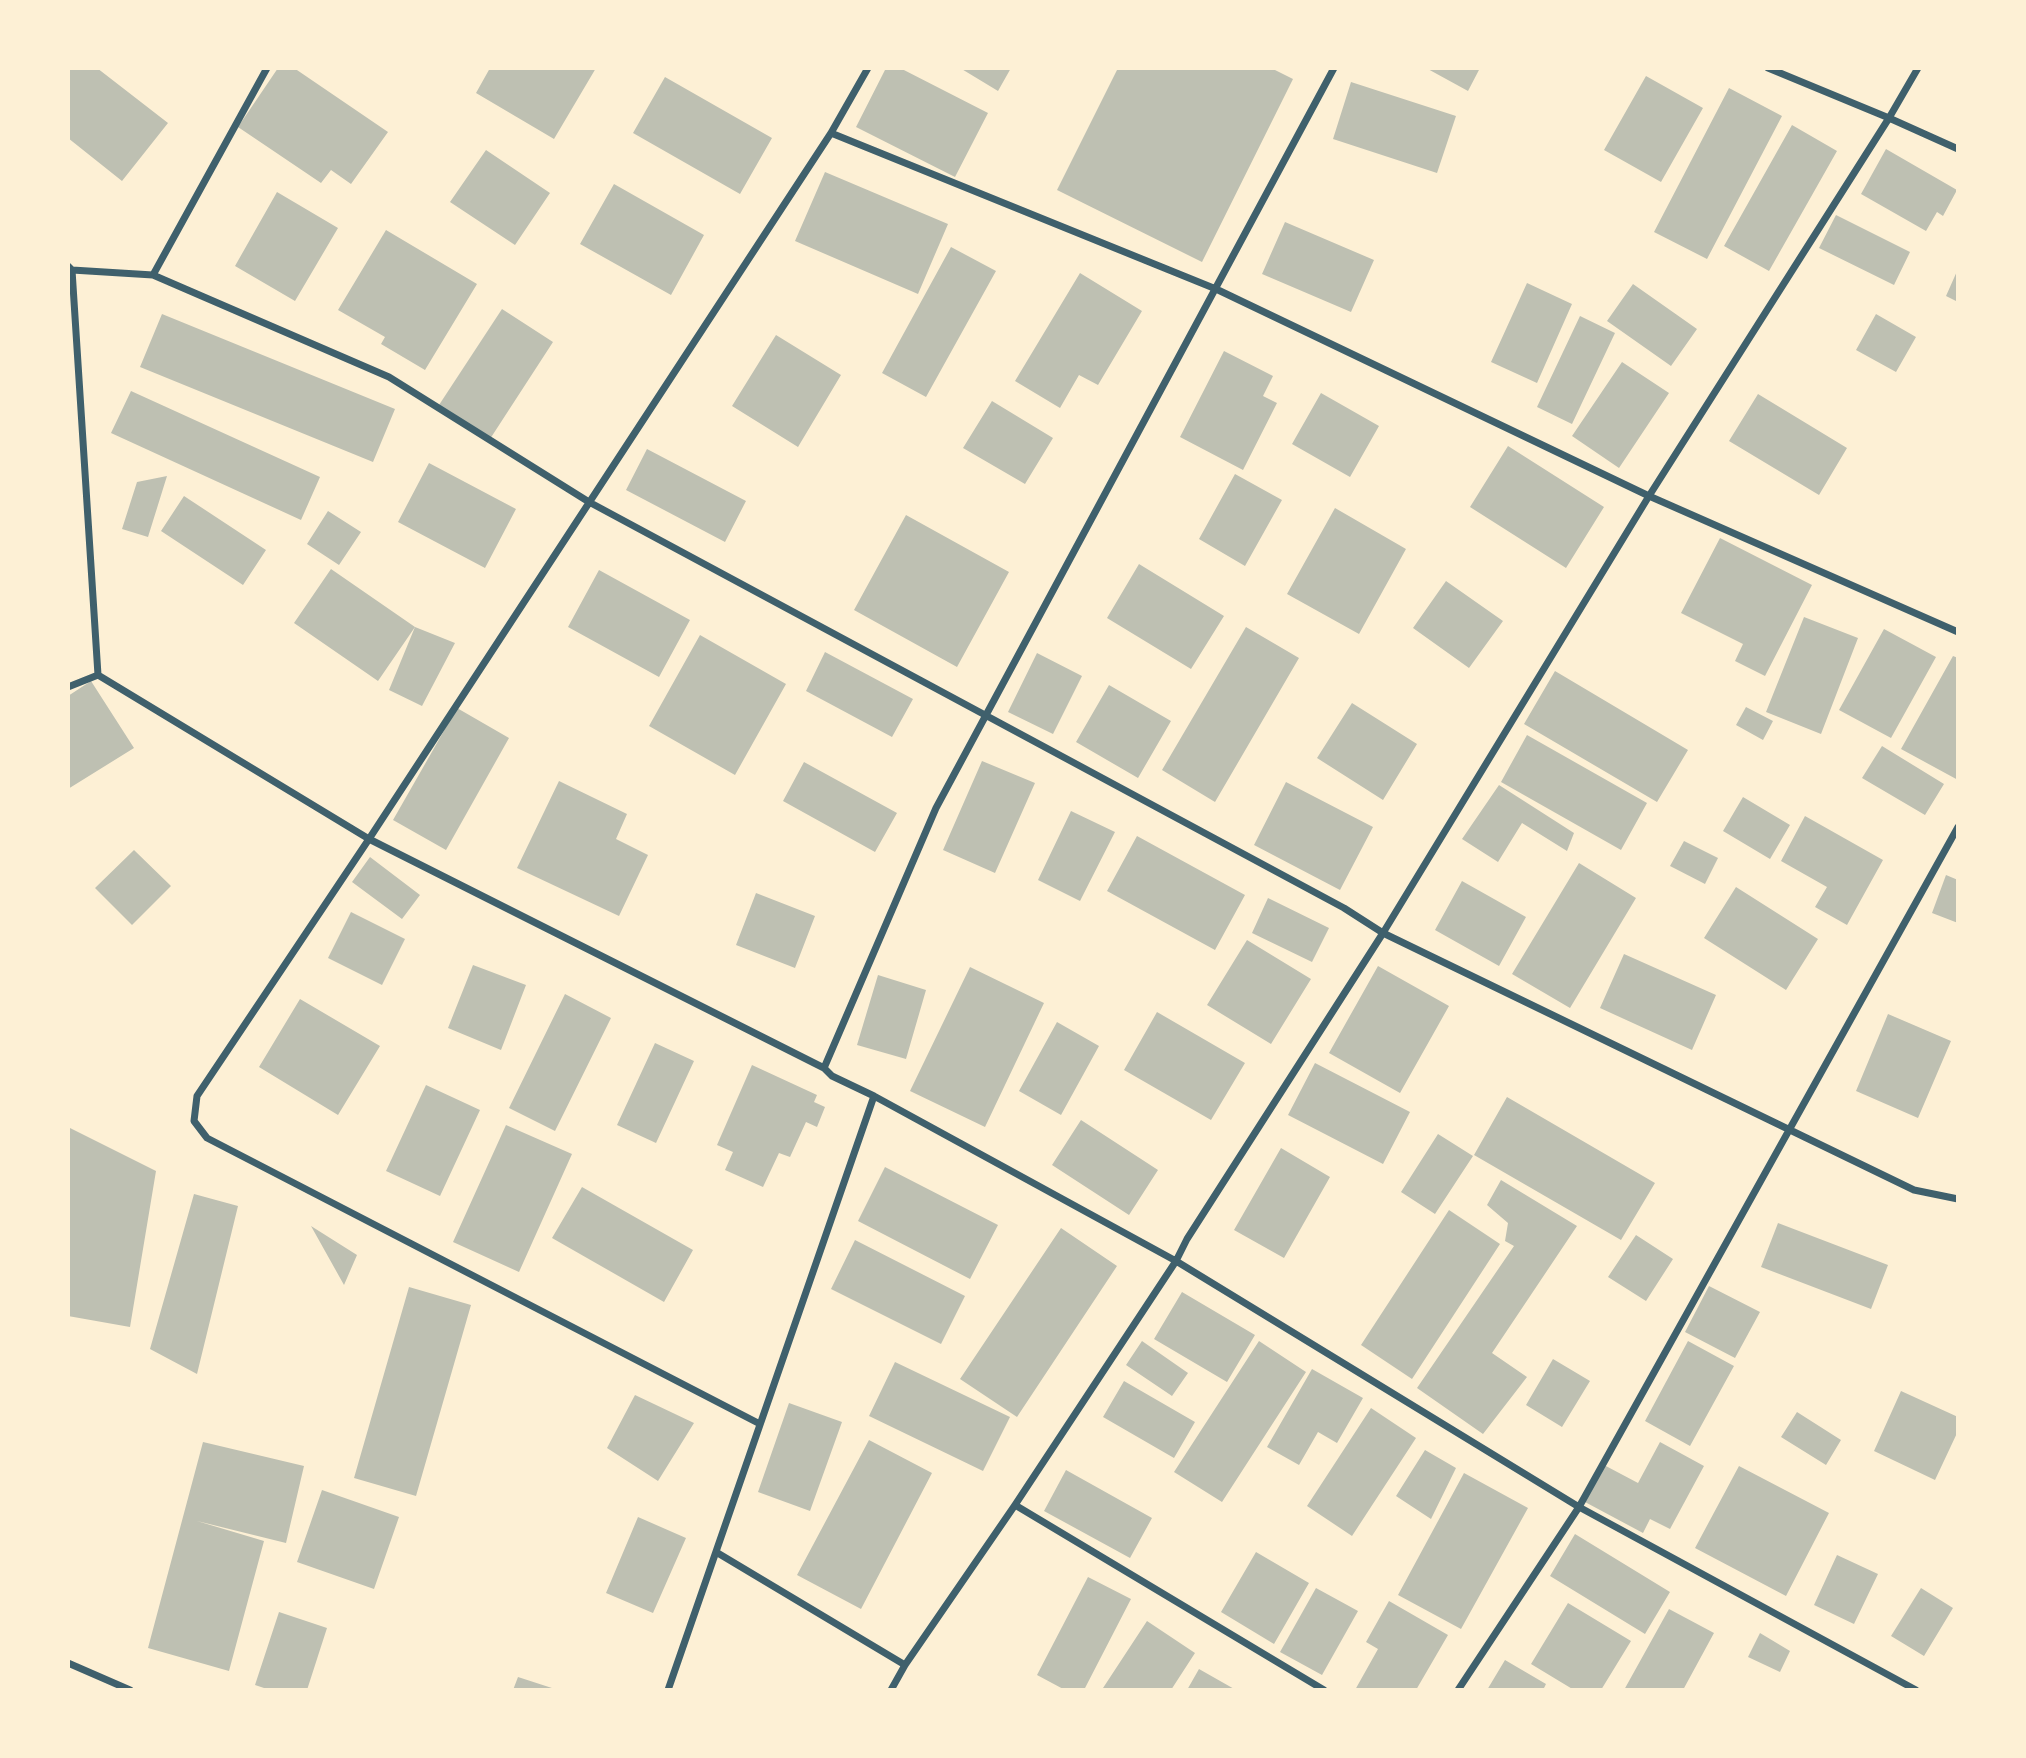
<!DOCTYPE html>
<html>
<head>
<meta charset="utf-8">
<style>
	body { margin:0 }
	#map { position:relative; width:2026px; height:1758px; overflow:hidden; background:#fdf0d5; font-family:"DM Sans",sans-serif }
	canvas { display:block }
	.frame { position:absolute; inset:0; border:70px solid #fdf0d5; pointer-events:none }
</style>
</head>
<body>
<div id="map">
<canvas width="2026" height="1758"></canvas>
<div class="frame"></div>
</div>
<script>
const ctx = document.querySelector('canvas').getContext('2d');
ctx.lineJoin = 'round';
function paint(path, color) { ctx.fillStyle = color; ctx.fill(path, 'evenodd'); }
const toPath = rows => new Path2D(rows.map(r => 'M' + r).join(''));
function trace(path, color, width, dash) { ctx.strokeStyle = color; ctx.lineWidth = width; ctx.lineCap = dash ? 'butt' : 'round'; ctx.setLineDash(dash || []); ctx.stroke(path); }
paint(toPath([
	[68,68,97,68,168,123,122,181,68,138],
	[278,68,294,68,388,132,351,184,331,170,321,183,238,127],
	[490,68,596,68,554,139,476,93],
	[886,68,900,68,988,113,955,177,856,127],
	[960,68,1011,68,998,91],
	[1118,68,1271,68,1293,79,1202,262,1057,190],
	[1426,68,1480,68,1468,91],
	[1646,76,1703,108,1661,182,1604,150],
	[665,77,772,138,740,194,633,133],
	[1351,82,1456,116,1437,173,1333,139],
	[1729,88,1782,116,1707,259,1654,232],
	[1792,125,1837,151,1769,271,1724,246],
	[1886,149,1957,190,1943,216,1937,212,1926,231,1861,194],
	[486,150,550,193,515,245,450,202],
	[825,172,948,224,918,294,795,241],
	[614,184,704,235,671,295,580,244],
	[277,192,338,228,295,301,235,266],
	[1836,215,1910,252,1894,285,1819,248],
	[1285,222,1374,260,1351,312,1262,274],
	[386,230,477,284,425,370,381,344,385,337,338,310],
	[951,247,996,271,926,397,882,373],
	[1958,269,1958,302,1946,296],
	[1080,273,1142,311,1098,385,1079,375,1060,408,1015,381],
	[1527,283,1572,304,1537,383,1491,362],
	[1633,284,1697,329,1671,366,1607,321],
	[502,309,553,342,490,439,439,405],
	[162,314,395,409,373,462,140,367],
	[1876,314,1916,337,1896,372,1856,350],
	[1580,316,1615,333,1572,424,1537,407],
	[776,335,841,375,798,447,732,406],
	[1224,351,1273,376,1263,396,1277,403,1243,470,1180,437],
	[1622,362,1669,393,1619,468,1572,436],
	[131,391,320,477,301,520,111,433],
	[1321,393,1379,426,1350,477,1292,444],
	[1758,394,1847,448,1819,495,1729,441],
	[992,401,1053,438,1025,484,963,448],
	[1508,446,1604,507,1566,568,1470,507],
	[647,449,746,501,725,542,626,490],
	[429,463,516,509,485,568,398,522],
	[1235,474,1282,500,1245,566,1199,539],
	[167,476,148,537,122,529,137,482],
	[184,496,266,550,243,585,161,531],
	[1335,508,1406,549,1359,634,1287,594],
	[328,511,361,532,339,565,307,544],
	[906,515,1009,572,957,667,854,610],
	[1720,538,1812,585,1765,676,1735,661,1743,644,1681,613],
	[1139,564,1224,616,1191,669,1107,618],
	[331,569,415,627,378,681,294,623],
	[599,570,690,620,659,677,568,627],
	[1446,581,1503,621,1469,668,1413,628],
	[1804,617,1858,638,1821,734,1766,712],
	[415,627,455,643,422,706,389,690],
	[1246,627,1299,658,1215,802,1162,770],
	[1884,629,1936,657,1891,738,1839,710],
	[700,635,786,684,735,775,649,726],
	[825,652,913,699,892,737,806,691],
	[1037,653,1082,676,1053,734,1008,712],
	[1953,656,1958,658,1958,780,1901,749],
	[1555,671,1688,750,1657,802,1524,724],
	[91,681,134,748,68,789,68,696],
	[1109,685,1171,721,1138,778,1076,742],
	[1352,703,1417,744,1383,800,1317,758],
	[1746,707,1773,721,1763,740,1736,725],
	[457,708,509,738,446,850,393,820],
	[1527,735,1647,803,1621,850,1501,782],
	[1882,746,1944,784,1925,815,1862,778],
	[982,761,1035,783,995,873,943,850],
	[804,762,897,813,875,852,783,801],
	[559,781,627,814,616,839,648,855,619,916,517,868],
	[1286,782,1373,827,1340,890,1254,845],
	[1499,785,1574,833,1567,851,1522,823,1498,862,1462,839],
	[1743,797,1790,825,1770,859,1723,831],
	[1071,811,1115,832,1080,901,1038,880],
	[1805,816,1883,860,1847,925,1815,907,1827,887,1781,861],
	[1137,836,1245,895,1215,950,1107,891],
	[1684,841,1718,858,1705,884,1670,866],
	[134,850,171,886,132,925,95,888],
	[370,857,420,895,402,919,352,882],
	[1579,863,1636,898,1570,1008,1512,974],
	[1946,875,1958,880,1958,923,1932,913],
	[1462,881,1526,917,1499,966,1435,930],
	[1736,887,1818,939,1786,990,1704,938],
	[756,893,815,916,795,968,736,945],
	[1268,898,1329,928,1312,962,1252,933],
	[351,912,405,939,382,985,328,958],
	[1247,940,1311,979,1271,1044,1207,1005],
	[1624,954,1716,995,1692,1050,1600,1008],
	[473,965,526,985,501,1050,448,1028],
	[1378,966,1449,1006,1400,1093,1329,1053],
	[970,967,1044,1003,985,1127,910,1091],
	[878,975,926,990,906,1059,857,1045],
	[565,994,611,1018,555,1131,509,1108],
	[300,999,380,1046,338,1115,259,1067],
	[1157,1012,1245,1063,1211,1120,1124,1070],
	[1888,1014,1951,1041,1918,1118,1856,1091],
	[1057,1022,1099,1046,1061,1115,1019,1091],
	[655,1043,694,1061,656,1143,617,1125],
	[1315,1063,1410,1112,1383,1164,1288,1115],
	[752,1065,817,1095,814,1102,825,1107,817,1127,806,1122,790,1157,779,1153,763,1187,725,1170,733,1152,717,1145],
	[426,1085,480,1110,440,1196,386,1171],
	[1507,1097,1655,1183,1621,1240,1474,1155],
	[1081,1120,1158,1170,1129,1215,1052,1165],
	[506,1125,572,1154,519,1272,453,1242],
	[68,1127,156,1171,130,1327,68,1316],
	[1438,1134,1473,1156,1435,1214,1401,1192],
	[1281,1148,1330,1177,1284,1258,1234,1230],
	[885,1167,998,1225,970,1279,858,1221],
	[1501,1180,1577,1226,1492,1353,1527,1377,1483,1434,1417,1388,1514,1246,1505,1241,1508,1223,1487,1205],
	[582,1187,693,1250,664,1302,552,1238],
	[194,1194,238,1206,197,1374,150,1349],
	[1449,1210,1500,1244,1412,1379,1361,1345],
	[1778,1223,1888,1265,1871,1309,1761,1267],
	[311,1226,357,1255,344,1285],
	[1061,1228,1117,1266,1017,1417,960,1379],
	[1636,1235,1673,1259,1646,1301,1608,1277],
	[855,1240,965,1296,941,1344,831,1289],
	[1709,1286,1760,1312,1735,1358,1685,1332],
	[409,1287,471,1305,416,1496,354,1478],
	[1182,1292,1255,1335,1227,1382,1154,1339],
	[1142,1341,1188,1373,1172,1396,1126,1365],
	[1259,1341,1306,1372,1222,1502,1174,1472],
	[1688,1341,1734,1366,1690,1446,1645,1421],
	[1553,1359,1590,1381,1562,1427,1526,1405],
	[895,1362,1010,1417,983,1471,869,1416],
	[1312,1369,1363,1398,1337,1443,1318,1432,1299,1465,1267,1447],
	[1124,1381,1195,1422,1174,1458,1103,1417],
	[1901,1391,1958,1417,1958,1431,1935,1480,1874,1451],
	[635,1395,694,1423,658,1481,607,1448],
	[789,1403,842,1422,810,1511,758,1492],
	[1371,1408,1416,1438,1352,1536,1307,1506],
	[1797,1412,1841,1440,1826,1465,1781,1437],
	[869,1440,932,1473,861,1609,797,1575],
	[203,1442,304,1466,286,1543,197,1521,264,1541,229,1671,148,1648],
	[1660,1442,1704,1466,1670,1529,1650,1519,1643,1533,1585,1502,1604,1465,1638,1483],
	[1425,1450,1456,1468,1431,1519,1396,1496],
	[1739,1466,1829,1513,1786,1596,1695,1548],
	[1066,1470,1152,1518,1130,1558,1044,1511],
	[1464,1473,1528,1508,1461,1629,1398,1595],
	[322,1490,399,1517,374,1589,297,1562],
	[638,1517,686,1538,653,1613,606,1593],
	[1575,1534,1670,1592,1645,1634,1550,1576],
	[1256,1552,1309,1583,1274,1644,1221,1612],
	[1837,1555,1878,1574,1854,1624,1814,1605],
	[1088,1577,1131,1599,1084,1690,1065,1690,1037,1675],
	[1316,1588,1358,1611,1322,1675,1280,1652],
	[1921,1588,1953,1608,1924,1656,1891,1636],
	[1389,1601,1448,1635,1416,1690,1355,1690,1378,1649,1366,1642],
	[1568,1603,1631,1641,1601,1690,1574,1690,1531,1664],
	[1669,1609,1714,1633,1683,1690,1624,1690],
	[279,1612,327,1628,307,1690,270,1690,255,1685],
	[1147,1621,1195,1653,1171,1690,1105,1690,1103,1688],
	[1760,1633,1790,1651,1780,1672,1748,1657],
	[1505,1660,1546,1684,1543,1690,1487,1690],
	[1199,1669,1236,1690,1187,1690],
	[518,1677,555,1689,554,1690,513,1690]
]), '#bec0b2');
trace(toPath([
	[1768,68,1889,118,1958,149],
	[831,133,1216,289,1649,496,1958,632],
	[68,266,72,270,153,275,389,377,589,502,1344,908,1383,933,1914,1190,1958,1199],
	[72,270,98,675],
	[153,275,267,68],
	[98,675,369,839,824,1068,832,1076,874,1096,1176,1261,1579,1507,1916,1690],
	[68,687,98,675],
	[824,1068,936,808,1334,68],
	[760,1424,207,1138,194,1121,197,1096,369,839,831,133,868,68],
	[1015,1505,1324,1690],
	[716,1552,905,1665],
	[68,1663,130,1690],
	[668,1690,874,1096],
	[891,1690,905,1665,1015,1505,1176,1261,1187,1239,1383,933,1649,496,1889,118,1918,68],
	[1458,1690,1579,1507,1958,827]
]), '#3f606c', 7);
</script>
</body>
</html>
